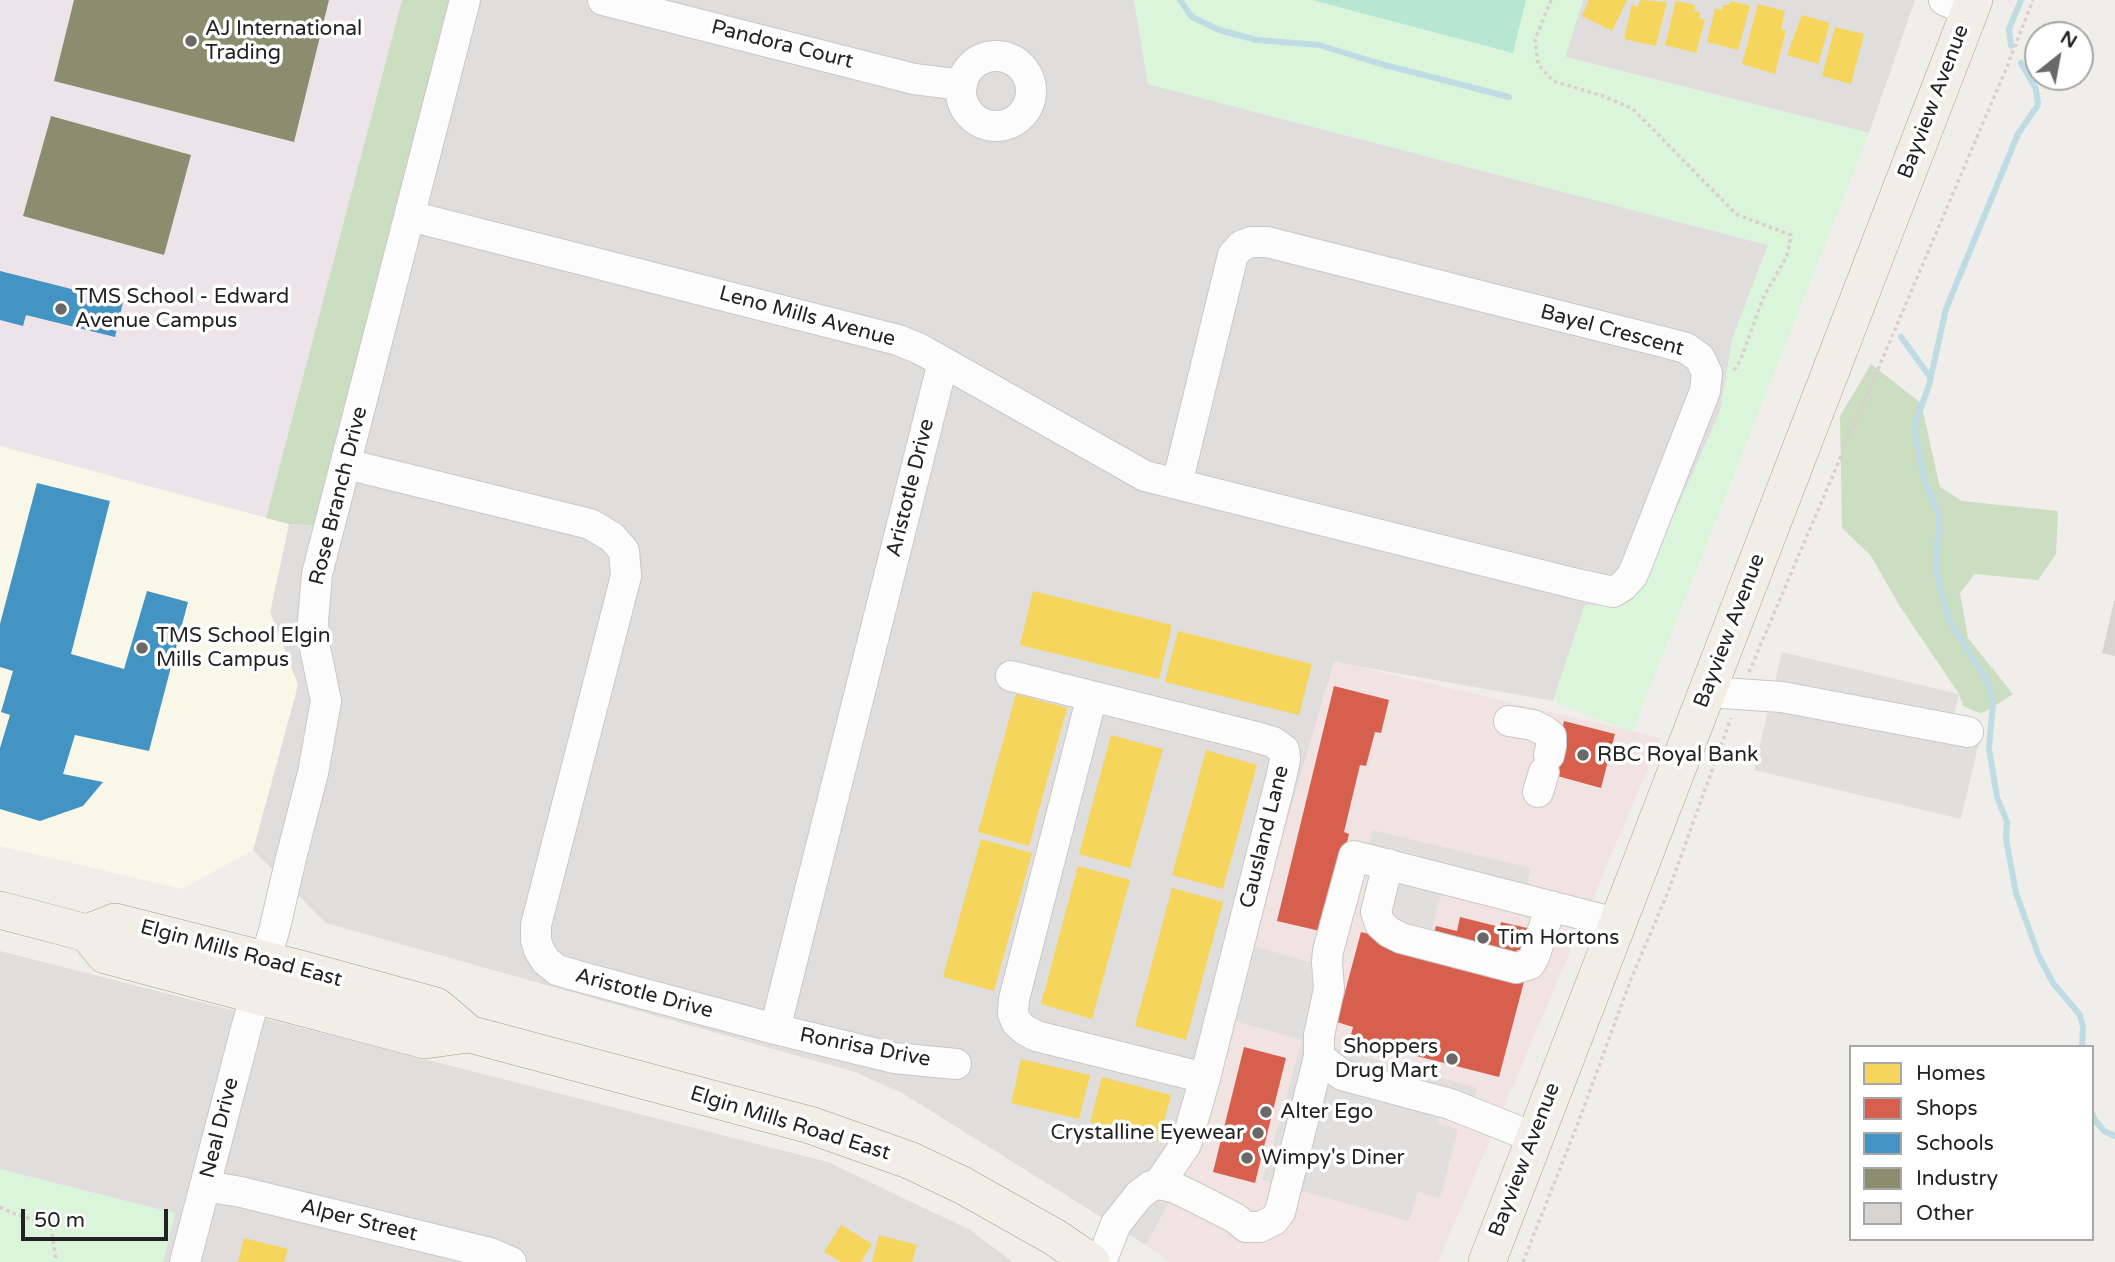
<!DOCTYPE html>
<html>
<head>
<meta charset="utf-8">
<style>
	body { margin:0 }
	#map { position:relative; width:2115px; height:1262px; overflow:hidden; background:#f0eeeb; font-family:"Varela Round",sans-serif }
	canvas { display:block }
	.legend { position:absolute; left:1849px; top:1045px; width:245px; height:196px; box-sizing:border-box; background:#fff; border:2px solid #a7a7a7; margin:0; padding:9px 12px; list-style:none; font-size:21px; color:#222 }
	.legend li { display:flex; align-items:center; gap:14px; height:35px }
	.legend b { width:35px; border:2px solid #a7a7a7 }
	.north { position:absolute; left:2024px; top:21px; width:70px; height:70px; box-sizing:border-box; background:#fff; border:2px solid #a7a7a7; border-radius:50%; rotate:31deg; font-size:19px; font-weight:700; line-height:28px; text-align:center; color:#222 }
	.north::after { content:''; display:block; margin:auto; width:24px; height:32px; background:#6a6968; clip-path:polygon(50% 0,100% 100%,50% 72%,0 100%) }
	.scale { position:absolute; left:21px; top:1209px; width:147px; height:32px; box-sizing:border-box; border:4px solid #222; border-top:0; padding-left:9px; font-size:21px; line-height:24px; white-space:nowrap; color:#222; -webkit-text-stroke:5px #fff; paint-order:stroke }
</style>
</head>
<body>
<div id="map">
<canvas width="2115" height="1262"></canvas>
<ul class="legend">
<li><b style="height:19px;background:#f6d55c"></b>Homes</li>
<li><b style="height:19px;background:#d6604d"></b>Shops</li>
<li><b style="height:19px;background:#4393c3"></b>Schools</li>
<li><b style="height:19px;background:#8c8c6e"></b>Industry</li>
<li><b style="height:19px;background:#d7d4d2"></b>Other</li>
</ul>
<div class="north">N</div>
<div class="scale">50 m</div>
</div>
<script>
const ctx = document.querySelector('canvas').getContext('2d');
ctx.lineJoin = 'round';
function paint(path, color) { ctx.fillStyle = color; ctx.fill(path, 'evenodd'); }
const toPath = rows => new Path2D(rows.map(r => 'M' + r).join(''));
function trace(path, color, width, dash) { ctx.strokeStyle = color; ctx.lineWidth = width; ctx.lineCap = dash ? 'butt' : 'round'; ctx.setLineDash(dash || []); ctx.stroke(path); }
function label(font, color, halo, rows, align = 'center') {
  ctx.font = font + ' "Varela Round",sans-serif'; ctx.lineWidth = 7; ctx.setLineDash([]); ctx.textBaseline = 'middle'; ctx.strokeStyle = halo; ctx.fillStyle = color; for (const [text, x, y, turn = 0] of rows) {
    ctx.save(); ctx.translate(x, y); ctx.rotate((+turn || 0) * Math.PI / 180); ctx.textAlign = isNaN(turn) ? turn : align; if (halo) ctx.strokeText(text, 0, 0); ctx.fillText(text, 0, 0); ctx.restore();
  }
}
paint(toPath([
	[455,0,1134,0,1148,84,1768,245,1732,340,1720,412,1640,591,1625,602,1611,606,1585,605,1553,701,1334,662,1184,1175,1146,1245,902,1093,855,1072,326,923,253,850,298,685,270,612,289,524,318,526],
	[1583,0,1915,0,1869,133,1565,57],
	[0,951,828,1162,970,1230,1013,1262,0,1262]
]), '#dfdedc');
paint(toPath([
	[1334,661,1661,738,1438,1262,1169,1262,1146,1245,1184,1175]
]), '#f1e3e1');
paint(toPath([
	[0,0,402,0,266,518,0,446]
]), '#ede4e9');
paint(toPath([
	[0,446,289,524,270,612,298,685,253,850,182,889,0,846]
]), '#f8f7e8');
paint(toPath([
	[402,0,455,0,319,526,289,524,266,518],
	[1871,364,1921,403,1940,487,1962,501,2058,511,2056,554,2038,580,1975,574,1960,593,1968,638,2013,694,1987,711,1980,713,1963,706,1959,694,1899,605,1871,556,1842,528,1840,416]
]), '#cbdec1');
paint(toPath([
	[1134,0,1583,0,1565,58,1869,133,1632,732,1553,701,1585,605,1612,606,1625,602,1640,591,1720,412,1732,340,1768,245,1148,84],
	[0,1169,175,1213,163,1262,0,1262]
]), '#daf5da');
paint(toPath([
	[1312,0,1526,0,1513,53]
]), '#b7e6d2');
paint(toPath([
	[1782,652,1959,694,1953,719,1983,726,1961,819,1754,770],
	[1372,830,1531,868,1522,903,1443,884,1432,929,1382,917,1392,875,1365,860],
	[1248,944,1342,972,1324,1045,1477,1088,1469,1118,1441,1110,1438,1124,1458,1129,1440,1198,1418,1192,1409,1221,1263,1180,1302,1040,1228,1019]
]), '#e0dfde');
paint(toPath([
	[1589,0,1627,0,1612,31,1582,16],
	[1640,0,1667,2,1656,46,1624,39,1632,5,1638,7],
	[1676,1,1695,5,1694,11,1700,12,1699,18,1705,20,1696,53,1665,45],
	[1731,1,1750,6,1738,50,1707,42,1715,9,1722,10,1723,5,1729,5],
	[1758,4,1785,11,1781,29,1786,31,1775,74,1742,64],
	[1802,15,1830,23,1818,64,1787,55],
	[1835,27,1864,34,1851,84,1822,76],
	[1033,591,1172,625,1159,679,1020,645],
	[1178,631,1312,664,1299,715,1165,682],
	[1016,694,1067,708,1029,846,978,832],
	[1111,735,1163,749,1130,868,1079,854],
	[1206,750,1257,765,1223,889,1172,875],
	[981,839,1032,853,994,991,943,977],
	[1078,866,1130,880,1092,1019,1041,1004],
	[1172,888,1223,902,1186,1040,1135,1026],
	[1021,1059,1090,1075,1079,1119,1011,1103],
	[1102,1077,1171,1095,1159,1140,1090,1122],
	[841,1225,872,1244,861,1262,841,1262,824,1252],
	[879,1235,917,1245,912,1262,872,1262],
	[244,1238,288,1249,284,1262,238,1262]
]), '#f6d55c');
paint(toPath([
	[1334,686,1389,700,1381,733,1375,732,1366,766,1360,765,1344,832,1349,834,1344,855,1339,854,1320,931,1277,921],
	[1564,721,1615,734,1601,788,1539,771,1555,757],
	[1460,917,1500,927,1501,922,1527,928,1521,950,1517,950,1514,962,1433,936,1436,926,1457,931],
	[1361,932,1526,974,1499,1077,1350,1039,1353,1027,1337,1022],
	[1244,1047,1286,1058,1255,1183,1213,1172]
]), '#d6604d');
paint(toPath([
	[0,271,123,302,115,337,26,315,23,326,0,320],
	[37,483,110,501,71,654,124,669,147,591,188,602,149,751,75,735,63,774,103,782,83,806,40,821,0,809,0,748,10,715,1,712,13,671,0,667,0,624]
]), '#4393c3');
paint(toPath([
	[74,0,329,0,294,142,54,81],
	[51,116,191,155,164,255,23,216]
]), '#8c8c6e');
trace(toPath([
	[1180,0,1192,17,1219,30,1257,40,1319,45,1381,64,1509,97],
	[2011,46,2009,29,2021,0],
	[2021,63,2036,89,2038,105,2018,134,1946,309,1929,385,1914,427,1924,480,1939,515,1936,572,1949,620,1988,683,1993,703,1989,748,1997,797,2007,822,2006,839,2016,893,2038,954,2053,983,2080,1015,2083,1027,2082,1047],
	[1901,337,1931,378],
	[2092,1113,2094,1119,2104,1131,2115,1136]
]), '#bfdbe3', 6);
paint(toPath([
	[2114,601,2115,601,2115,656,2102,653]
]), '#d7d4d2');
const minor = toPath([
	[603,0,914,79,962,85],
	[1944,0,1969,11],
	'961 91a35 35 0 1 1 70 0a35 35 0 1 1-70 0Z',
	[410,216,898,340,920,349,1145,476,1577,584,1613,592,1623,586,1632,576,1638,562,1705,391,1707,373,1700,358,1686,348,1663,342,1267,242,1251,242,1241,246,1233,255,1177,484],
	[346,464,590,524,612,537,624,551,626,576,536,925,536,940,539,950,546,961,557,970,574,975,775,1029,894,1058,956,1064],
	[1011,676,1252,736,1273,742,1284,750,1285,759,1282,774,1205,1078,1186,1144,1159,1184,1151,1186,1139,1195,1116,1224,1101,1262],
	[1707,692,1782,697,1968,732],
	[1092,696,1014,999,1013,1014,1017,1023,1025,1030,1036,1036,1205,1078],
	[1509,721,1533,725,1545,731,1551,736,1551,746,1549,755],
	[1538,792,1544,772],
	[1388,864,1376,912,1380,924,1389,932,1401,938,1516,968,1530,964,1534,957,1551,906],
	[775,1029,943,362],
	[1319,1057,1319,1035,1329,989,1327,962,1328,951,1354,856,1616,923],
	[1159,1184,1173,1187,1192,1196,1235,1218,1246,1227,1260,1227,1274,1220,1280,1212,1319,1057,1342,1075,1450,1104,1533,1137],
	[205,1186,241,1192,490,1253,511,1262],
	[185,1262,246,1029,275,927,292,854,313,773,326,701,315,648,313,621,317,574,465,0]
]);
const major = toPath([
	[0,910,87,933,115,922,304,970,436,1006,469,1034],
	[87,933,105,955,296,1006,425,1040,469,1034,810,1125,909,1160,962,1185,1056,1238,1091,1262],
	[1487,1262,1974,0]
]);
trace(minor, '#c9c8c7', 32);
trace(major, '#a79c86', 38);
trace(toPath([
	[1551,0,1535,40,1538,64,1553,81,1603,96,1633,109,1736,214,1791,235,1787,256,1763,298,1742,356,1736,368,1731,372],
	[1749,672,2006,69,2033,0],
	[0,1207,12,1213,51,1225,56,1262],
	[1523,1262,1578,1123,1631,979,1668,892,1731,718]
]), '#dccecd', 3.5, [3.5, 3.5]);
trace(minor, '#fdfcfc', 30);
trace(major, '#f3ede7', 37);
for (const [x, y, r, color] of [
	[191,41,7,"#6a6968"],
	[61,309,7,"#6a6968"],
	[142,648,7,"#6a6968"],
	[1583,755,7,"#6a6968"],
	[1483,938,7,"#6a6968"],
	[1452,1059,7,"#6a6968"],
	[1266,1112,7,"#6a6968"],
	[1258,1133,7,"#6a6968"],
	[1247,1158,7,"#6a6968"]
]) { const dot = new Path2D(); dot.arc(x, y, r, 0, 2 * Math.PI); ctx.fillStyle = color; ctx.fill(dot); trace(dot, '#fff', 2.5); }
label('21px', '#222', '#fff', [
	["AJ International",205,29],
	["Trading",205,53],
	["TMS School - Edward",75,297],
	["Avenue Campus",75,321],
	["TMS School Elgin",156,636],
	["Mills Campus",156,660],
	["RBC Royal Bank",1597,755],
	["Tim Hortons",1497,938],
	["Shoppers",1438,1047,"right"],
	["Drug Mart",1438,1071,"right"],
	["Alter Ego",1280,1112],
	["Crystalline Eyewear",1244,1133,"right"],
	["Wimpy's Diner",1261,1158]
], 'left');
label('21px', '#222', '#fff', [
	["Pandora Court",782,45,14],
	["Bayview Avenue",1934,102,-69],
	["Leno Mills Avenue",807,317,15],
	["Bayel Crescent",1612,331,15],
	["Aristotle Drive",911,488,-76],
	["Rose Branch Drive",339,496,-76],
	["Bayview Avenue",1730,631,-69],
	["Causland Lane",1265,837,-76],
	["Elgin Mills Road East",241,954,15],
	["Aristotle Drive",644,994,15],
	["Ronrisa Drive",865,1048,11],
	["Elgin Mills Road East",790,1124,17],
	["Neal Drive",220,1128,-76],
	["Bayview Avenue",1525,1160,-69],
	["Alper Street",359,1221,14]
]);
</script>
</body>
</html>
